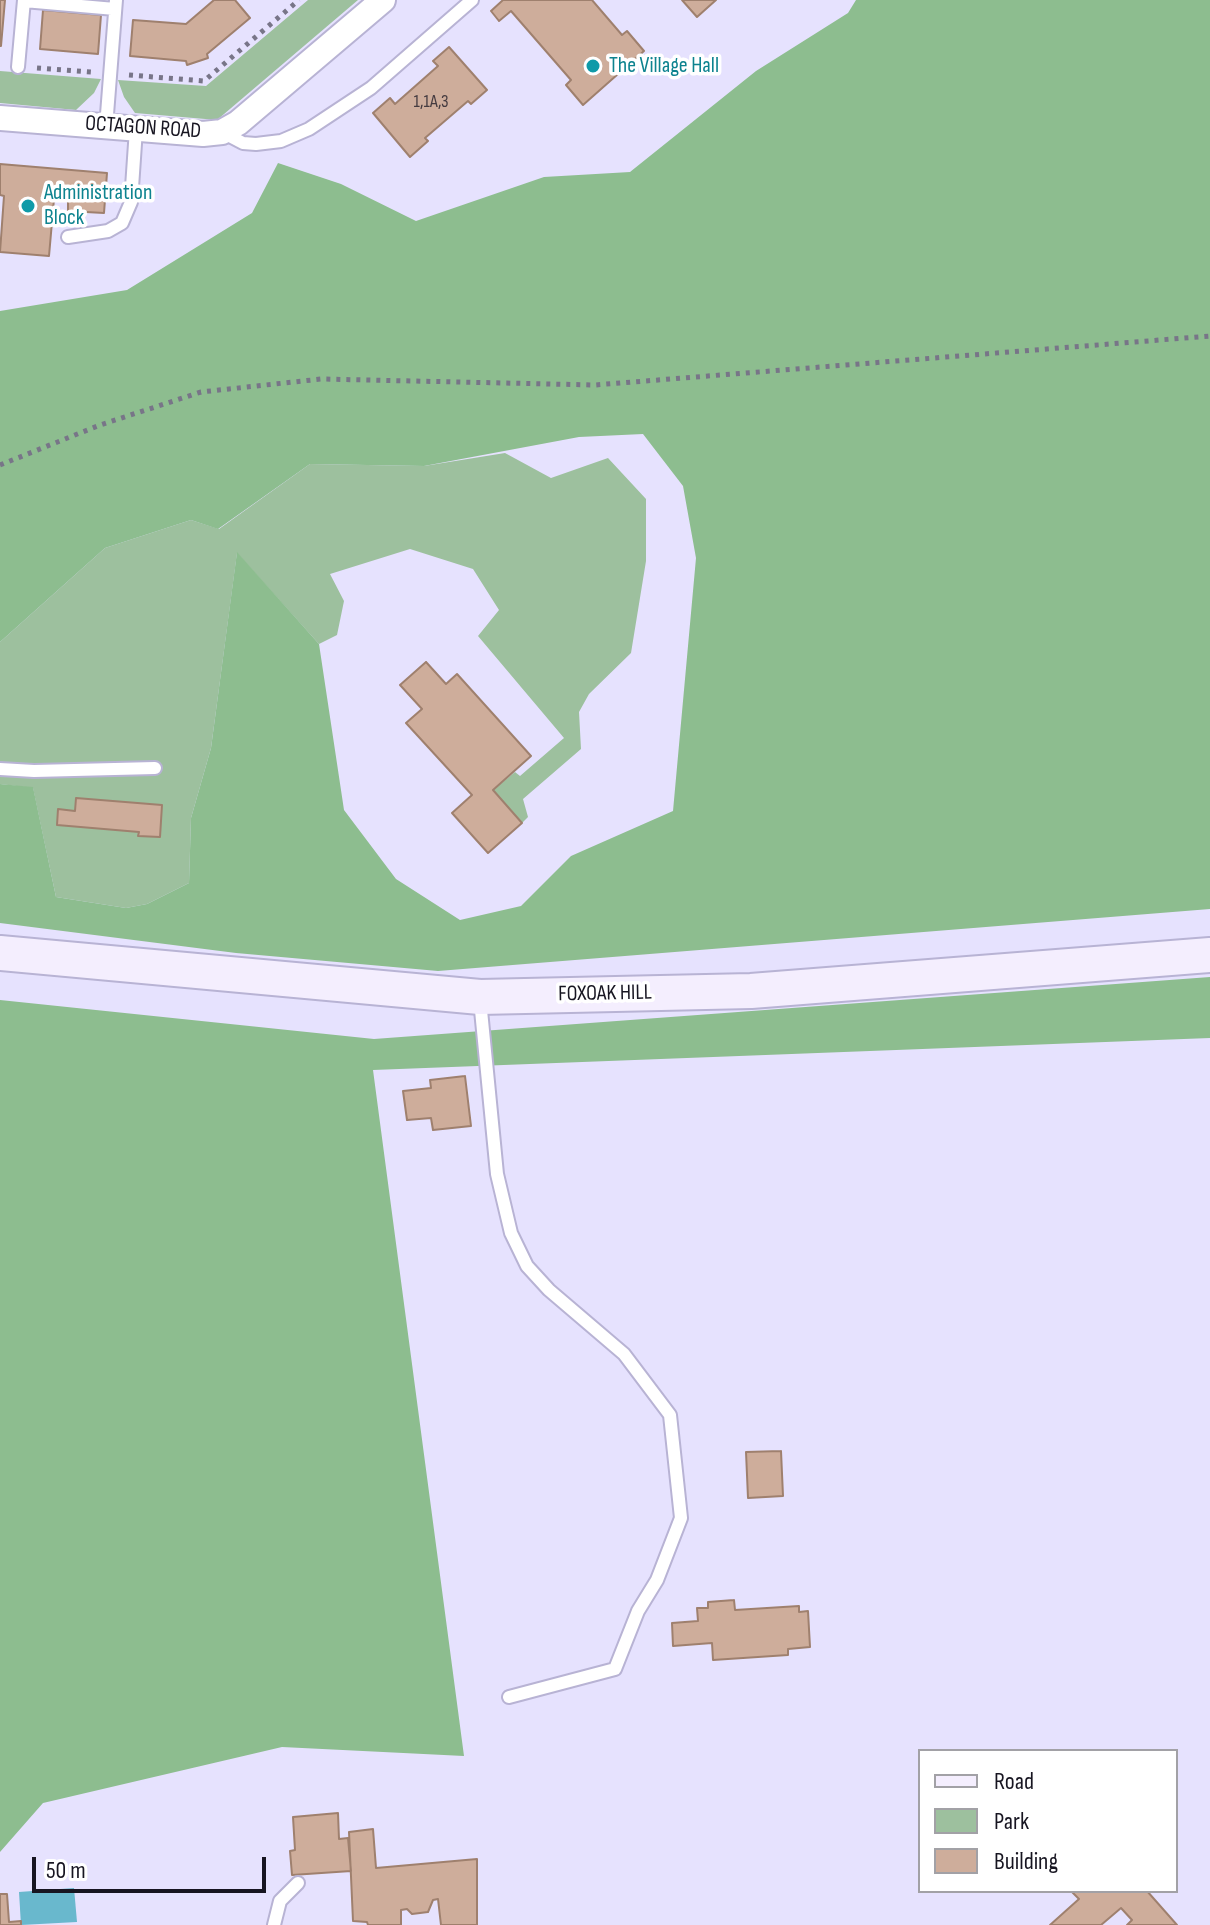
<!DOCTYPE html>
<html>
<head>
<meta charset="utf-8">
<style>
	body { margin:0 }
	#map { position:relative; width:1210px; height:1925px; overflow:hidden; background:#e6e2fe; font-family:"Sofia Sans Condensed",sans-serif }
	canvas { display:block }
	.legend { position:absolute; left:918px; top:1749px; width:260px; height:144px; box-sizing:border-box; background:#fff; border:2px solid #a2a1a6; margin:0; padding:10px 14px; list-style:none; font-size:24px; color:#171521 }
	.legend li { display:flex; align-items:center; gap:16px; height:40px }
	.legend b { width:40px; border:2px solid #a2a1a6 }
	.scale { position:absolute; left:32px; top:1857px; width:234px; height:36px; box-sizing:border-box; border:4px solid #171521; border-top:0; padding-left:10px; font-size:24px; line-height:28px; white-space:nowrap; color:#171521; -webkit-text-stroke:6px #fff; paint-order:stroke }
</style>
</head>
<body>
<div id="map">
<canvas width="1210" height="1925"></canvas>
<ul class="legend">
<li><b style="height:10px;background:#f4eefe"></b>Road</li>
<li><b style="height:22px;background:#9dc09e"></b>Park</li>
<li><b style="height:22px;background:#cead9b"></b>Building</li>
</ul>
<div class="scale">50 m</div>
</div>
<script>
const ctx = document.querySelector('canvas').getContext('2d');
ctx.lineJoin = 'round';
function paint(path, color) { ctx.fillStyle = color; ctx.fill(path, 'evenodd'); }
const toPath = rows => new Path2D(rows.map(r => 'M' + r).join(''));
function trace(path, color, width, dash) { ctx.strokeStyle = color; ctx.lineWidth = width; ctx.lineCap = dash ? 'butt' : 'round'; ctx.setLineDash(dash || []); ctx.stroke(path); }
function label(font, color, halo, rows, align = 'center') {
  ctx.font = font + ' "Sofia Sans Condensed",sans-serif'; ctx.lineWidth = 7; ctx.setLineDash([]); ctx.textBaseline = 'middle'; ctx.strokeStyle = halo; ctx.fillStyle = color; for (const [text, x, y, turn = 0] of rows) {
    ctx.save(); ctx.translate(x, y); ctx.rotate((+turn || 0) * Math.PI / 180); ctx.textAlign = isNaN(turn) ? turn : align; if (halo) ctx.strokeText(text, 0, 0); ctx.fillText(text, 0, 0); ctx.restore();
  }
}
paint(toPath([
	[308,0,358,0,217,120,135,113,124,97,118,80,206,86],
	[0,71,101,79,94,93,76,110,0,103],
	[505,453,551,478,608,458,646,499,646,561,631,653,589,694,579,712,581,749,523,799,528,817,522,823,493,790,515,772,520,776,564,738,478,636,499,610,473,569,410,549,330,574,344,601,337,635,319,644,237,553,211,748,191,818,189,883,147,904,126,908,56,897,33,788,0,784,0,642,105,548,191,520,219,529,310,464,424,466]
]), '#9dc09e');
paint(toPath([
	[856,0,1210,0,1210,909,438,971,236,953,0,923,0,784,33,787,56,897,126,908,147,904,189,883,191,818,211,748,237,552,319,644,344,810,396,879,460,920,521,906,571,856,673,811,696,558,683,486,643,434,579,437,424,466,310,464,218,529,191,520,105,548,0,642,0,311,127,290,252,213,278,163,341,184,416,221,544,177,630,172,756,71,848,13],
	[1210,977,1210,1038,373,1070,464,1756,282,1747,43,1803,0,1852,0,1000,374,1039]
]), '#8dbd8f');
paint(toPath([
	[74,1888,77,1922,21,1925,19,1892]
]), '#69b8cd');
const building = toPath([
	[0,0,5,0,1,46,0,46,0,0],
	[214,0,235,0,250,18,207,54,208,58,187,65,186,61,130,56,133,20,186,24,214,0],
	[503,0,592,0,622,35,627,31,644,51,583,105,566,85,571,80,511,11,499,21,491,11,503,0],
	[682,0,716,0,697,17,682,0],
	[43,10,101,15,98,54,40,49,43,10],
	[449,47,487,90,471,104,468,101,425,138,428,141,410,157,373,113,390,98,395,104,438,66,433,61,449,47],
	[0,164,107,173,104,213,68,211,68,201,54,199,49,256,0,252,4,196,0,195,0,164],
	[426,662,446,684,457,674,531,756,493,790,522,823,488,853,452,813,472,795,406,723,422,709,400,685,426,662],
	[76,798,162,805,160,837,138,836,139,832,57,825,58,809,75,811,76,798],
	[465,1076,471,1126,433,1130,431,1118,407,1120,403,1091,431,1088,430,1080,465,1076],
	[781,1451,783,1496,748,1498,746,1452,781,1451],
	[734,1600,735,1610,799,1606,799,1612,808,1611,810,1647,788,1649,788,1655,713,1660,712,1643,673,1646,672,1623,698,1621,697,1608,708,1608,708,1602,734,1600],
	[338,1813,339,1839,348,1838,351,1871,292,1875,290,1851,295,1850,293,1817,338,1813],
	[373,1829,376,1868,477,1859,477,1925,441,1925,438,1899,433,1900,428,1912,412,1914,407,1909,401,1910,401,1925,368,1925,367,1922,353,1921,349,1832,373,1829],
	[1071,1891,1147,1891,1177,1925,1127,1925,1132,1920,1121,1908,1101,1925,1050,1925,1079,1899,1071,1891],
	[0,1894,7,1894,9,1922,21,1921,21,1925,0,1925,0,1894]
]);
paint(building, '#cead9b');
trace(building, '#9f806e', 2);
const lane = toPath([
	[24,1,115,9],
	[18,67,24,0],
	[106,127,116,0],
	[222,132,243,143,256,144,281,141,309,129,371,88,472,0],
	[68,237,108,231,122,223,131,202,136,129],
	[0,769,34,771,155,768],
	[480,1000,497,1174,511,1233,527,1266,549,1290,624,1354,670,1415,681,1518,657,1580,638,1611,615,1669,509,1697],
	[274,1925,280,1901,298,1883]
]);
const street = toPath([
	[0,118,203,134,222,132,238,123,383,0]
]);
const secondary = toPath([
	[0,953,480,997,751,991,1210,955]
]);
trace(lane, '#b8b3d4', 16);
trace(street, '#b8b3d4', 28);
trace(secondary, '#b8b3d4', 38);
trace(toPath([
	[37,68,91,72],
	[129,75,204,81,299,0],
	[0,465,100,425,201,392,321,379,595,385,1210,336]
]), '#787588', 5, [4, 6]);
trace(lane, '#fff', 12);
trace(street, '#fff', 24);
trace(secondary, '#f4eefe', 34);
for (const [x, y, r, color] of [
	[593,66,8,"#0f9aa8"],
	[28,206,8,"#0f9aa8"]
]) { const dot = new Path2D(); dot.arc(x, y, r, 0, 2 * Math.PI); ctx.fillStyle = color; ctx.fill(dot); trace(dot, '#fff', 3); }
label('18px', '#453b40', null, [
	["1,1A,3",431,102]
]);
label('22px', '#0d838f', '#fff', [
	["The Village Hall",609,66],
	["Administration",44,193],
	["Block",44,218]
], 'left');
label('22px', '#171521', '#fff', [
	["OCTAGON ROAD",143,128,4],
	["FOXOAK HILL",605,994,-1]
]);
</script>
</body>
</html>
